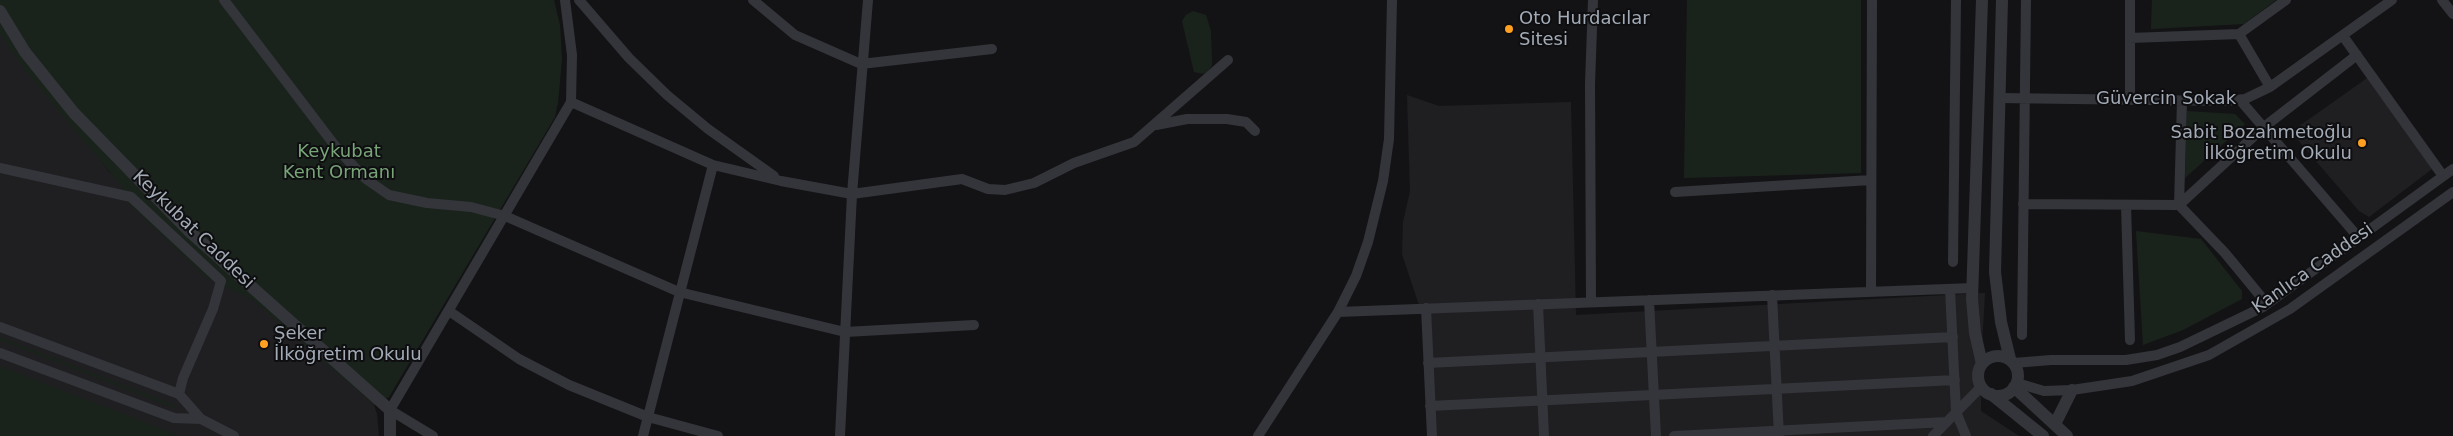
<!DOCTYPE html>
<html>
<head>
<meta charset="utf-8">
<style>
	body { margin:0 }
	canvas { display:block; background:#131315 }
</style>
</head>
<body>
<canvas width="2453" height="436"></canvas>
<script>
const ctx = document.querySelector('canvas').getContext('2d');
ctx.lineJoin = 'round';
function paint(path, color) { ctx.fillStyle = color; ctx.fill(path, 'evenodd'); }
const toPath = rows => new Path2D(rows.map(r => 'M' + r).join(''));
function trace(path, color, width, dash) { ctx.strokeStyle = color; ctx.lineWidth = width; ctx.lineCap = dash ? 'butt' : 'round'; ctx.setLineDash(dash || []); ctx.stroke(path); }
function label(font, color, halo, rows, align = 'center') {
  ctx.font = font + ' "DejaVu Sans",sans-serif'; ctx.lineWidth = 4; ctx.setLineDash([]); ctx.textBaseline = 'middle'; ctx.strokeStyle = halo; ctx.fillStyle = color; for (const [text, x, y, turn = 0] of rows) {
    ctx.save(); ctx.translate(x, y); ctx.rotate((+turn || 0) * Math.PI / 180); ctx.textAlign = isNaN(turn) ? turn : align; if (halo) ctx.strokeText(text, 0, 0); ctx.fillText(text, 0, 0); ctx.restore();
  }
}
paint(toPath([
	[0,30,109,172,200,250,374,405,377,414,379,436,0,436],
	[2370,76,2436,166,2369,217,2359,211,2291,132],
	[1407,95,1439,106,1571,102,1576,315,1985,293,1981,364,1981,411,2019,436,1431,436,1425,323,1402,254,1403,222,1410,191]
]), '#1f1f22');
paint(toPath([
	[0,0,554,0,560,25,562,59,558,103,555,117,389,397,374,405,254,301,205,277,129,204,122,187,23,68,0,34],
	[1687,0,1861,0,1861,173,1684,178],
	[2152,0,2276,0,2244,24,2151,29],
	[1193,11,1206,15,1211,31,1212,65,1209,70,1204,74,1194,72,1182,21,1186,15],
	[2187,111,2235,114,2245,124,2185,178],
	[2136,231,2201,239,2242,291,2242,299,2183,330,2143,345],
	[0,337,175,405,174,408,0,340],
	[0,366,180,436,0,436]
]), '#1a231b');
trace(toPath([
	[224,0,339,151,366,179,389,195,427,203,471,207,505,216,679,292,845,332,974,325],
	[579,0,629,58,667,95,708,129,774,176],
	[753,0,795,35,861,64,992,49],
	[2130,0,2130,100],
	[2442,0,2453,14],
	[2239,34,2270,87],
	[2343,36,2443,176],
	[2130,38,2239,34,2286,0],
	[1999,98,2226,101,2245,99,2270,87,2392,0],
	[2240,100,2359,238],
	[2182,101,2179,205,2225,253,2267,304],
	[571,102,713,165,781,181,852,194,962,179,988,189,1005,190,1034,183,1074,163,1134,142,1228,60],
	[1156,125,1187,119,1227,119,1246,122,1255,131],
	[0,168,131,197,221,281,213,309,183,378,179,394],
	[1675,192,1871,180],
	[2023,204,2179,205,2264,127,2357,55],
	[2126,205,2130,340],
	[1953,262,1956,0],
	[1950,289,1956,412,1966,436],
	[1871,292,1872,0],
	[1772,295,1779,436],
	[1649,300,1656,436],
	[1591,302,1590,84,1593,0],
	[1538,304,1544,436],
	[1426,308,1432,436],
	[449,311,519,359,569,385,648,417,718,436],
	[1338,312,1973,288],
	[0,327,179,394,201,419,234,436],
	[2022,335,2026,0],
	[0,353,174,418,201,419],
	[1428,363,1953,337],
	[2014,363,2051,360,2126,360,2157,355,2180,347,2263,307,2453,169],
	[2017,383,2044,391,2072,390,2132,381,2209,355,2290,309,2453,192],
	[1430,406,1955,380],
	[433,436,390,410,571,102,572,55,565,0],
	[643,436,713,165],
	[840,436,852,194,868,0],
	[1258,436,1338,312,1356,276,1368,242,1383,181,1389,139,1392,0],
	[1674,436,1947,422],
	[1933,436,1981,387]
]), '#33353a', 10);
trace(toPath([
	[1982,0,1972,299,1975,333,1982,364],
	[2002,0,1995,272,2001,322,2010,359],
	[0,11,25,52,74,113,190,232,390,410,390,436],
	'1978 376a20 20 0 1 1 40 0a20 20 0 1 1-40 0Z',
	[2014,387,2067,436],
	[1991,394,2043,436],
	[2055,424,2072,390]
]), '#33353a', 12);
for (const [x, y, r, color] of [
	[1509,29,5,"#ffa020"],
	[2362,143,5,"#ffa020"],
	[264,344,5,"#ffa020"]
]) { const dot = new Path2D(); dot.arc(x, y, r, 0, 2 * Math.PI); ctx.fillStyle = color; ctx.fill(dot); trace(dot, '#0e0e10', 2); }
label('18px', '#a3abb6', '#0e0e10', [
	["Oto Hurdacılar",1519,19],
	["Sitesi",1519,40],
	["Sabit Bozahmetoğlu",2352,133,"right"],
	["İlköğretim Okulu",2352,154,"right"],
	["Şeker",274,334],
	["İlköğretim Okulu",274,355]
], 'left');
label('18px', '#a3abb6', '#0e0e10', [
	["Güvercin Sokak",2166,99],
	["Keykubat Caddesi",193,230,44],
	["Kanlıca Caddesi",2313,269,-35]
]);
label('18px', '#79a478', '#0e0e10', [
	["Keykubat",339,152],
	["Kent Ormanı",339,173]
]);
</script>
</body>
</html>
